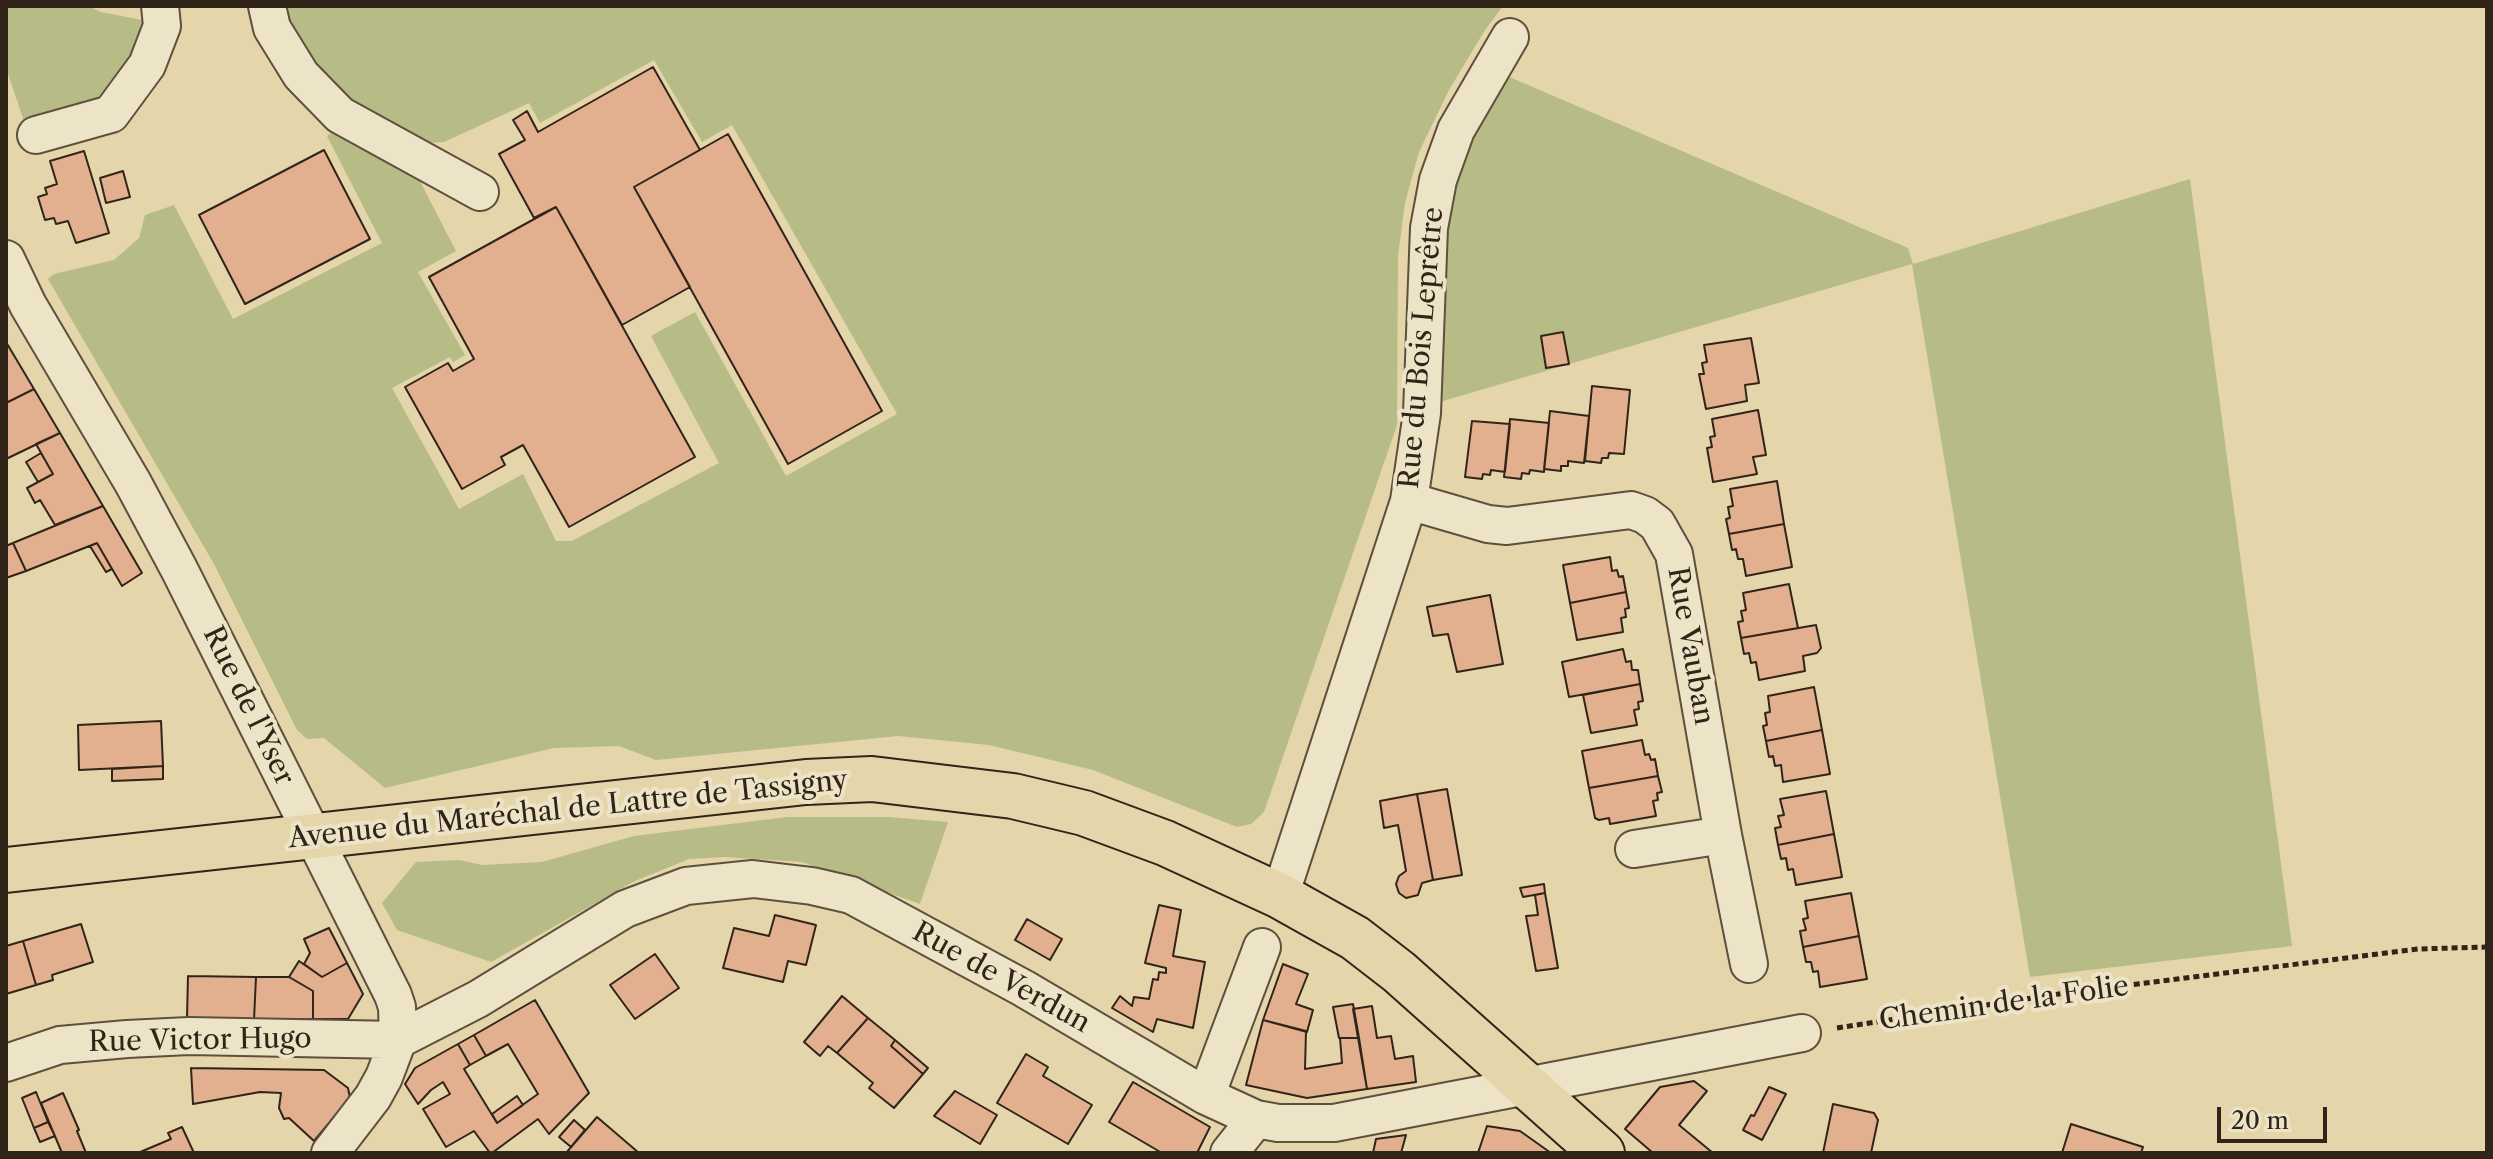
<!DOCTYPE html>
<html>
<head>
<meta charset="utf-8">
<style>
	body { margin:0 }
	#map { position:relative; width:2493px; height:1159px; overflow:hidden; background:#e4d5aa; font-family:"Libre Caslon Text",serif }
	canvas { display:block }
	.frame { position:absolute; inset:0; border:8px solid #312419; pointer-events:none }
	.scale { position:absolute; left:2217px; top:1107px; width:110px; height:36px; box-sizing:border-box; border:4px solid #312419; border-top:0; padding-left:10px; font-size:24px; line-height:28px; white-space:nowrap; color:#312419; -webkit-text-stroke:6px #ede4c8; paint-order:stroke }
</style>
</head>
<body>
<div id="map">
<canvas width="2493" height="1159"></canvas>
<div class="frame"></div>
<div class="scale">20 m</div>
</div>
<script>
const ctx = document.querySelector('canvas').getContext('2d');
ctx.lineJoin = 'round';
function paint(path, color) { ctx.fillStyle = color; ctx.fill(path, 'evenodd'); }
const toPath = rows => new Path2D(rows.map(r => 'M' + r).join(''));
function trace(path, color, width, dash) { ctx.strokeStyle = color; ctx.lineWidth = width; ctx.lineCap = dash ? 'butt' : 'round'; ctx.setLineDash(dash || []); ctx.stroke(path); }
function label(font, color, halo, rows, align = 'center') {
  ctx.font = font + ' "Libre Caslon Text",serif'; ctx.lineWidth = 8; ctx.setLineDash([]); ctx.textBaseline = 'middle'; ctx.strokeStyle = halo; ctx.fillStyle = color; for (const [text, x, y, turn = 0] of rows) {
    ctx.save(); ctx.translate(x, y); ctx.rotate((+turn || 0) * Math.PI / 180); ctx.textAlign = isNaN(turn) ? turn : align; if (halo) ctx.strokeText(text, 0, 0); ctx.fillText(text, 0, 0); ctx.restore();
  }
}
paint(toPath([
	[6,6,88,6,101,12,147,21,145,39,106,95,25,124,6,68],
	[277,6,1503,6,1485,30,1449,90,1419,152,1405,203,1398,256,1397,425,1264,812,1251,824,1237,827,1093,770,989,745,898,736,656,760,619,746,554,748,385,788,324,738,307,739,297,730,214,564,48,279,54,274,114,260,139,238,145,215,174,205,233,319,382,243,327,136,341,126,410,162,456,251,418,272,465,355,453,362,450,357,392,388,459,509,523,474,556,541,572,541,719,463,651,336,695,312,786,476,897,414,732,125,702,142,654,60,540,123,529,103,444,142,426,143,325,88],
	[1500,73,1908,248,1913,264,2190,179,2292,946,2030,977,1912,264,1436,403,1435,323,1453,165],
	[787,817,889,817,948,822,920,904,802,862,724,857,689,859,635,881,491,962,397,930,382,903,416,862,459,860,482,865,542,862,634,836]
]), '#b7bc86');
const building = toPath([
	[653,67,700,150,634,187,690,287,622,325,556,207,534,218,499,154,525,140,513,120,527,111,538,132,653,67],
	[728,134,882,411,788,464,634,187,728,134],
	[324,150,370,239,245,304,199,215,324,150],
	[84,151,109,233,76,243,68,221,56,224,54,218,45,220,38,197,47,194,45,188,57,184,50,161,84,151],
	[123,171,130,197,106,203,100,178,123,171],
	[556,207,695,457,569,527,523,445,501,457,505,465,462,489,405,387,448,363,453,371,474,359,429,277,556,207],
	[1563,332,1569,364,1546,368,1541,336,1563,332],
	[1751,338,1759,383,1745,385,1747,401,1706,409,1699,374,1704,374,1702,363,1707,362,1704,345,1751,338],
	[6,342,34,389,6,403,6,342],
	[1592,386,1630,390,1624,454,1609,453,1608,458,1602,458,1601,463,1585,461,1592,386],
	[34,389,60,433,6,459,6,403,34,389],
	[1758,410,1766,455,1753,457,1757,474,1713,482,1707,448,1712,447,1710,437,1715,436,1712,419,1758,410],
	[1550,411,1589,416,1584,463,1568,461,1568,466,1561,466,1561,471,1544,469,1550,411],
	[1510,419,1549,423,1544,472,1530,470,1529,474,1522,473,1521,479,1504,477,1510,419],
	[1472,421,1510,424,1505,472,1491,470,1490,475,1483,474,1482,479,1465,477,1472,421],
	[60,433,103,506,55,525,40,500,35,503,27,488,53,474,36,444,60,433],
	[41,453,53,474,38,482,26,462,41,453],
	[1777,481,1784,524,1729,534,1726,519,1730,518,1728,507,1733,506,1730,489,1777,481],
	[103,506,142,573,122,586,97,543,26,571,13,543,103,506],
	[1784,524,1792,567,1746,576,1743,559,1738,559,1736,549,1732,550,1729,534,1784,524],
	[13,543,26,571,6,578,6,546,13,543],
	[97,543,112,569,106,572,90,546,97,543],
	[1610,557,1612,571,1617,570,1619,577,1623,576,1626,592,1570,603,1563,565,1610,557],
	[1789,584,1798,628,1741,638,1738,622,1743,621,1741,611,1746,610,1743,593,1789,584],
	[1626,592,1629,608,1625,609,1626,617,1621,618,1623,632,1577,640,1570,603,1626,592],
	[1490,595,1503,664,1457,672,1448,634,1433,636,1427,607,1490,595],
	[1816,625,1821,648,1817,653,1803,656,1805,671,1759,680,1756,662,1751,663,1749,653,1744,654,1741,638,1816,625],
	[1623,649,1626,662,1631,661,1632,670,1638,670,1640,684,1569,697,1562,662,1623,649],
	[1640,684,1643,701,1638,702,1639,709,1634,710,1637,725,1591,733,1583,695,1640,684],
	[1814,687,1822,730,1766,741,1763,726,1767,725,1765,713,1770,712,1768,696,1814,687],
	[161,721,163,766,79,770,78,725,161,721],
	[1822,730,1830,774,1783,782,1781,765,1775,766,1773,756,1769,757,1766,741,1822,730],
	[1642,740,1645,755,1649,754,1651,760,1655,759,1658,776,1589,788,1582,751,1642,740],
	[163,766,163,779,112,781,112,769,163,766],
	[1658,776,1662,792,1657,793,1658,800,1653,801,1656,816,1610,824,1609,818,1599,820,1595,818,1589,788,1658,776],
	[1447,789,1462,875,1433,880,1417,794,1447,789],
	[1826,791,1834,834,1778,845,1775,828,1781,827,1778,816,1784,815,1780,799,1826,791],
	[1417,794,1433,880,1422,883,1418,895,1406,898,1399,893,1396,884,1399,876,1406,871,1398,825,1384,828,1380,801,1417,794],
	[1834,834,1842,877,1796,885,1793,869,1788,870,1786,858,1781,859,1778,845,1834,834],
	[1544,884,1545,893,1523,897,1520,888,1544,884],
	[1545,893,1558,968,1536,971,1526,916,1538,915,1535,895,1545,893],
	[1851,893,1859,936,1803,947,1800,931,1806,930,1803,919,1808,918,1805,901,1851,893],
	[1159,905,1181,910,1173,956,1205,962,1193,1028,1157,1019,1153,1032,1112,1008,1120,996,1132,1006,1134,997,1149,999,1153,979,1158,980,1159,972,1166,973,1166,968,1145,963,1159,905],
	[775,915,816,925,806,965,788,961,783,982,723,968,734,928,769,936,775,915],
	[1027,919,1062,939,1050,960,1015,940,1027,919],
	[81,924,93,962,52,975,53,980,36,985,23,941,81,924],
	[329,928,347,963,322,977,304,964,310,953,304,939,329,928],
	[1859,936,1867,979,1820,987,1818,971,1813,972,1811,962,1806,962,1803,947,1859,936],
	[23,941,36,985,6,994,6,946,23,941],
	[655,954,679,988,635,1019,610,985,655,954],
	[299,961,322,977,347,963,363,994,348,1019,313,1019,313,991,289,977,299,961],
	[1283,964,1308,974,1296,1004,1313,1010,1307,1032,1263,1020,1283,964],
	[188,976,256,977,254,1020,187,1018,188,976],
	[256,977,289,977,313,991,313,1019,254,1020,256,977],
	[842,996,868,1018,837,1053,828,1046,820,1056,804,1042,842,996],
	[535,1000,589,1093,549,1134,538,1119,492,1153,490,1153,474,1131,446,1147,423,1109,450,1094,443,1082,431,1090,418,1104,405,1084,415,1068,458,1044,470,1065,464,1069,497,1123,538,1094,508,1044,486,1056,474,1035,535,1000],
	[1353,1004,1359,1038,1339,1038,1333,1007,1353,1004],
	[1372,1006,1377,1038,1391,1036,1395,1059,1413,1056,1416,1082,1367,1089,1353,1009,1372,1006],
	[868,1018,895,1040,891,1046,923,1074,894,1108,869,1088,873,1083,837,1053,868,1018],
	[1263,1020,1306,1031,1305,1069,1342,1063,1340,1038,1359,1038,1367,1089,1307,1098,1246,1085,1263,1020],
	[474,1035,486,1056,470,1065,458,1044,474,1035],
	[895,1040,928,1068,923,1074,891,1046,895,1040],
	[1026,1054,1048,1067,1043,1076,1092,1105,1068,1144,997,1103,1026,1054],
	[191,1068,324,1070,348,1088,350,1098,314,1141,289,1118,284,1119,279,1108,281,1093,260,1092,193,1104,191,1068],
	[1694,1081,1707,1091,1679,1125,1713,1153,1653,1153,1625,1129,1660,1087,1694,1081],
	[1133,1082,1210,1127,1197,1153,1162,1153,1109,1122,1133,1082],
	[1769,1087,1786,1094,1762,1140,1743,1130,1751,1115,1754,1116,1769,1087],
	[955,1091,997,1115,980,1144,934,1116,955,1091],
	[36,1092,48,1122,34,1128,22,1098,36,1092],
	[63,1093,79,1130,77,1131,86,1153,62,1153,41,1103,63,1093],
	[517,1096,523,1105,497,1123,492,1114,517,1096],
	[1833,1104,1874,1113,1878,1120,1871,1153,1823,1153,1833,1104],
	[597,1117,639,1153,566,1153,597,1117],
	[574,1120,585,1130,571,1147,559,1137,574,1120],
	[48,1122,55,1136,40,1142,34,1128,48,1122],
	[2071,1124,2143,1147,2141,1153,2062,1153,2071,1124],
	[1487,1126,1520,1131,1551,1153,1478,1153,1487,1126],
	[182,1127,194,1153,138,1153,171,1139,168,1133,182,1127],
	[1406,1135,1401,1153,1373,1153,1376,1139,1406,1135]
]);
paint(building, '#e2af8f');
trace(building, '#312419', 2);
const minor = toPath([
	[267,6,272,28,301,75,340,115,480,192],
	[36,135,111,114,147,65,162,26,160,6],
	[6,259,28,305,133,483,179,569,393,995,397,1007,398,1040,384,1077,373,1097,330,1153],
	[1409,501,1488,524,1507,526,1631,510,1645,515,1657,524,1674,554,1723,835,1749,964],
	[1634,849,1723,835],
	[1280,896,1409,501,1422,413,1429,228,1438,180,1456,130,1510,37],
	[6,1063,60,1045,127,1039,189,1036,398,1040,478,999,625,909,686,886,753,879,812,886,851,895,1023,988,1206,1096,1256,1119,1278,1123,1334,1123,1802,1033],
	[1206,1096,1262,947],
	[1229,1153,1256,1119]
]);
const major = toPath([
	[6,870,806,782,872,779,1013,796,1084,813,1165,843,1280,896,1355,938,1399,972,1602,1153]
]);
trace(minor, '#5e503d', 40);
trace(major, '#312419', 48);
trace(toPath([
	[1837,1028,2065,993,2418,949,2487,947]
]), '#312419', 5, [6, 4]);
trace(minor, '#ede4c8', 36);
trace(major, '#e4d5aa', 44);
label('28px', '#312419', '#ede4c8', [
	["Rue du Bois Leprêtre",1422,348,-85],
	["Rue Vauban",1690,646,80],
	["Rue de l'Yser",248,706,64],
	["Avenue du Maréchal de Lattre de Tassigny",568,810,-6],
	["Rue de Verdun",1001,978,29],
	["Chemin de la Folie",2004,1004,-8],
	["Rue Victor Hugo",200,1041,-1]
]);
</script>
</body>
</html>
